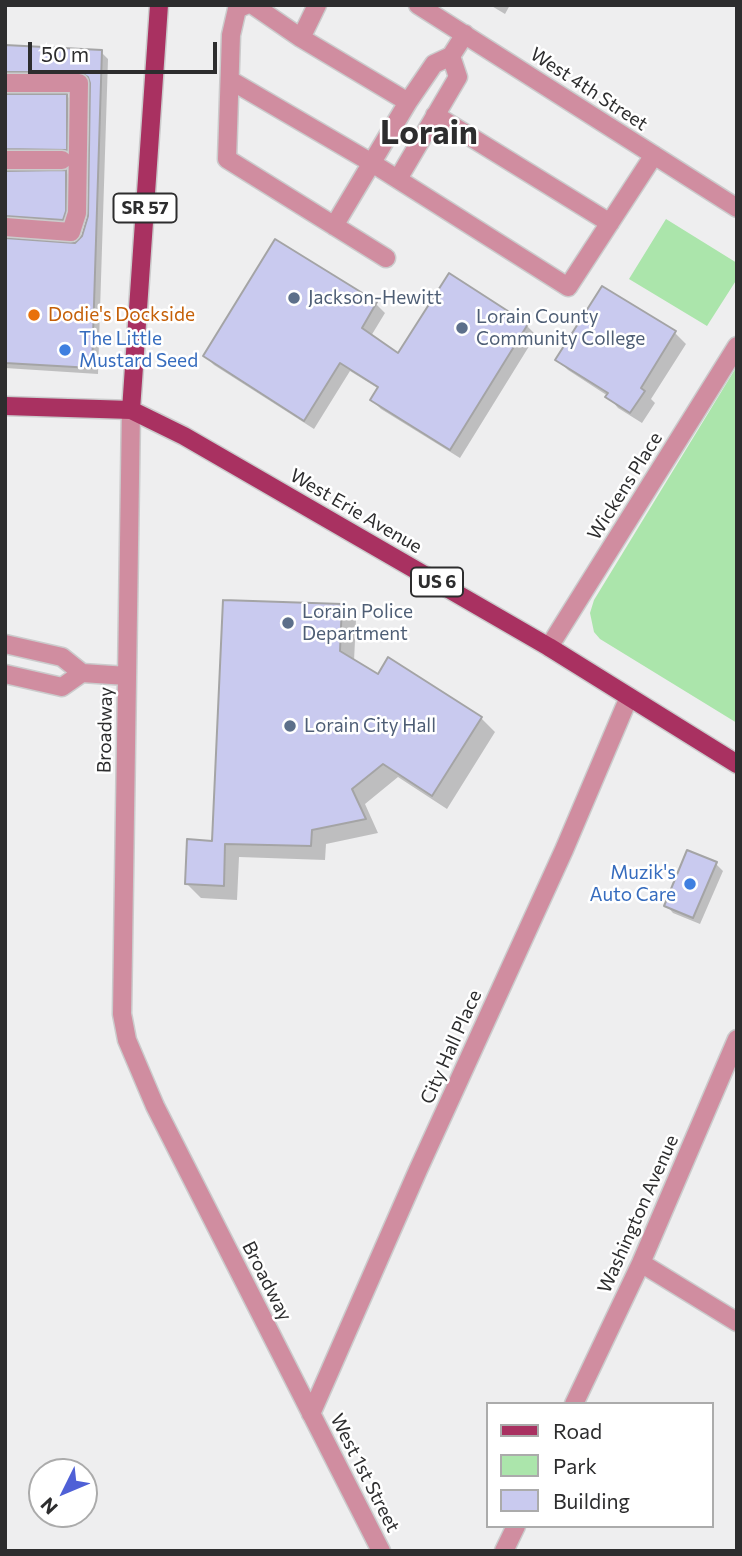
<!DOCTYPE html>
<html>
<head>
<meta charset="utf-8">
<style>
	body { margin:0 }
	#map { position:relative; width:742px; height:1556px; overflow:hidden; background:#eeeeef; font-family:Commissioner,sans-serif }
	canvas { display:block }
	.frame { position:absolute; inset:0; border:7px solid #2d2d2e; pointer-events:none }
	.legend { position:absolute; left:486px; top:1402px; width:228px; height:126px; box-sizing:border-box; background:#fff; border:2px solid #ababab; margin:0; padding:9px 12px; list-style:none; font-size:21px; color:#2d2d2e }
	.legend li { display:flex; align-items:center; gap:14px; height:35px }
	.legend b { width:35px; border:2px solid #ababab }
	.north { position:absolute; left:28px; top:1458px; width:70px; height:70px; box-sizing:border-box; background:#fff; border:2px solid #ababab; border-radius:50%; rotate:227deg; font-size:19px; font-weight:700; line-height:28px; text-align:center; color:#2d2d2e }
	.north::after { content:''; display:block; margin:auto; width:24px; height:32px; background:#4f60d6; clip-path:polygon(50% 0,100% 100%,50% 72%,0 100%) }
	.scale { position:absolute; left:28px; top:42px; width:189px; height:32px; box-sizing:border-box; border:4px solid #2d2d2e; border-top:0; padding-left:9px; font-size:21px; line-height:24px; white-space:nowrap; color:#2d2d2e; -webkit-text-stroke:5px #fff; paint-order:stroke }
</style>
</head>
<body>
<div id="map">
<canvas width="742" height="1556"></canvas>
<div class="frame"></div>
<ul class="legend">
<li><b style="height:9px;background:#a93161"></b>Road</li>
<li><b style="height:19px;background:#abe5ab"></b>Park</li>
<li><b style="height:19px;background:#c9caef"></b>Building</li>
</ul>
<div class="north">N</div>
<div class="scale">50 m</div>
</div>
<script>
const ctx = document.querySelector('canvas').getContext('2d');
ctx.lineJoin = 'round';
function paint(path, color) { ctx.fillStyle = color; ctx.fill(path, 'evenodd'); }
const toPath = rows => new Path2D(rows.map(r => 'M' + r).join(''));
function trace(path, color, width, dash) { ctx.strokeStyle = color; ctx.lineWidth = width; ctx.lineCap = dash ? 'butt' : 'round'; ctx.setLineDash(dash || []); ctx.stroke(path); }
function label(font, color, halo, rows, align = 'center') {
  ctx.font = font + ' Commissioner,sans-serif'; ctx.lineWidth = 5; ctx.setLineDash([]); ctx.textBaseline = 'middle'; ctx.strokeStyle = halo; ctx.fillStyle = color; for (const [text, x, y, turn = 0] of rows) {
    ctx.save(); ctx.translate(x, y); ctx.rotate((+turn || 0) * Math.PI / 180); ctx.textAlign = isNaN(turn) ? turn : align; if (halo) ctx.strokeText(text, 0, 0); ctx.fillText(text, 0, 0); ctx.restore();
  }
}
paint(toPath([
	[666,219,737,263,737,279,707,326,629,279],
	[737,366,737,723,600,639,594,632,590,613,594,600]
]), '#abe5ab');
paint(toPath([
	[490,5,510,5,505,14],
	[5,47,101,52,108,59,98,374,5,368,5,240,70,245,80,242,90,213,91,80,87,78,13,78,5,80],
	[5,95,67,96,74,103,73,156,5,158],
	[5,172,66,172,72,179,69,226,5,226],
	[276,242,376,304,385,313,371,336,399,355,449,276,527,326,536,335,460,458,381,409,372,400,379,389,350,371,314,429,214,365,205,356],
	[602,289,675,333,686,344,651,399,655,403,642,423,618,408,608,396,568,370,557,359],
	[341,606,356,620,354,661,379,676,481,718,495,732,447,809,398,777,365,804,378,833,326,844,325,860,239,857,237,900,201,898,187,884,213,843],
	[716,864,723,871,700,924,673,913,666,905]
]), '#0003');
const building = toPath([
	[5,45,102,50,92,368,5,363,5,238,75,243,82,236,88,216,90,83,88,77,80,72,5,72,5,45],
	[5,94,67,94,67,150,5,149,5,94],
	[66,170,66,211,63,220,5,216,5,171,66,170],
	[275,239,377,302,362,328,398,353,449,273,528,324,450,450,370,400,378,387,340,363,304,421,203,356,275,239],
	[602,286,676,331,641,388,645,391,630,413,605,397,608,393,555,360,602,286],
	[223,600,342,604,340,651,378,674,388,657,482,717,432,796,383,764,352,789,366,819,312,830,311,846,225,844,224,886,185,884,187,839,212,841,223,600],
	[687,850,717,862,693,918,664,906,687,850]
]);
paint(building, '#c9caef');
trace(building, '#a4a4a5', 2);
const minor = toPath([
	[246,5,237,9,231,35,227,159,386,258],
	[253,5,301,38,408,102],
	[418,5,737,208],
	[301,38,317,5],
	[230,80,372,163,568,287,654,155],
	[5,83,79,83,77,213,71,232,5,227],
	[435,115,610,223],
	[5,160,62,160],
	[398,179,458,77,451,56],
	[334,226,408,102,434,64,451,56,465,34],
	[131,410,122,1014,127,1040,155,1106,381,1551],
	[5,644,62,657,82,673,62,687,5,674],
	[549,647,737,346],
	[82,673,127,676],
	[641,1263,737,1322],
	[574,1404,641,1263,737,1039],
	[311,1414,418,1170,564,850,629,697],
	[504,1551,516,1526]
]);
const major = toPath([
	[5,406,131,410,184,436,549,647,737,764],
	[131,410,159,5]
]);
trace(minor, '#cbcbcc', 21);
trace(major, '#cbcbcc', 21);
trace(minor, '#d08da0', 18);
trace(major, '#a93161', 18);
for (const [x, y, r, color] of [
	[294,298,7,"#5c6f8a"],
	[34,315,7,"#e8710a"],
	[462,328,7,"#5c6f8a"],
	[65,350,7,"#3f7fe0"],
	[288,623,7,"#5c6f8a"],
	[290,726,7,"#5c6f8a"],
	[690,884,7,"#3f7fe0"]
]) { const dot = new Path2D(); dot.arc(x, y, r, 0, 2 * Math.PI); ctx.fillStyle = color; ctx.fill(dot); trace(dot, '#fff', 2.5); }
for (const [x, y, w] of [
	[145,208,63],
	[437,582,52]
]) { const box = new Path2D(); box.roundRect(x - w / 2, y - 14.5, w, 29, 5); ctx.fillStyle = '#fff'; ctx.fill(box); trace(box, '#2d2d2e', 2); }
label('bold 18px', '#2d2d2e', null, [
	["SR 57",145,208],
	["US 6",437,582]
]);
label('19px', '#2d2d2e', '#fff', [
	["West 4th Street",589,89,33],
	["Wickens Place",625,486,-58],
	["West Erie Avenue",356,511,30],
	["Broadway",105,730,-89],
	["City Hall Place",451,1047,-66],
	["Washington Avenue",638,1214,-66],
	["Broadway",267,1281,63],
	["West 1st Street",365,1473,63]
]);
label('19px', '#4e5e75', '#fff', [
	["Jackson-Hewitt",308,298],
	["Lorain County",476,317],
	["Community College",476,339],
	["Lorain Police",302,612],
	["Department",302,634],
	["Lorain City Hall",304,726]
], 'left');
label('19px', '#c56008', '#fff', [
	["Dodie's Dockside",48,315]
], 'left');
label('19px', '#366cbe', '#fff', [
	["The Little",79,339],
	["Mustard Seed",79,361],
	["Muzik's",676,873,"right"],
	["Auto Care",676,895,"right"]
], 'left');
label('bold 33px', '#2d2d2e', '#fff', [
	["Lorain",429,133]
]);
</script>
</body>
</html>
